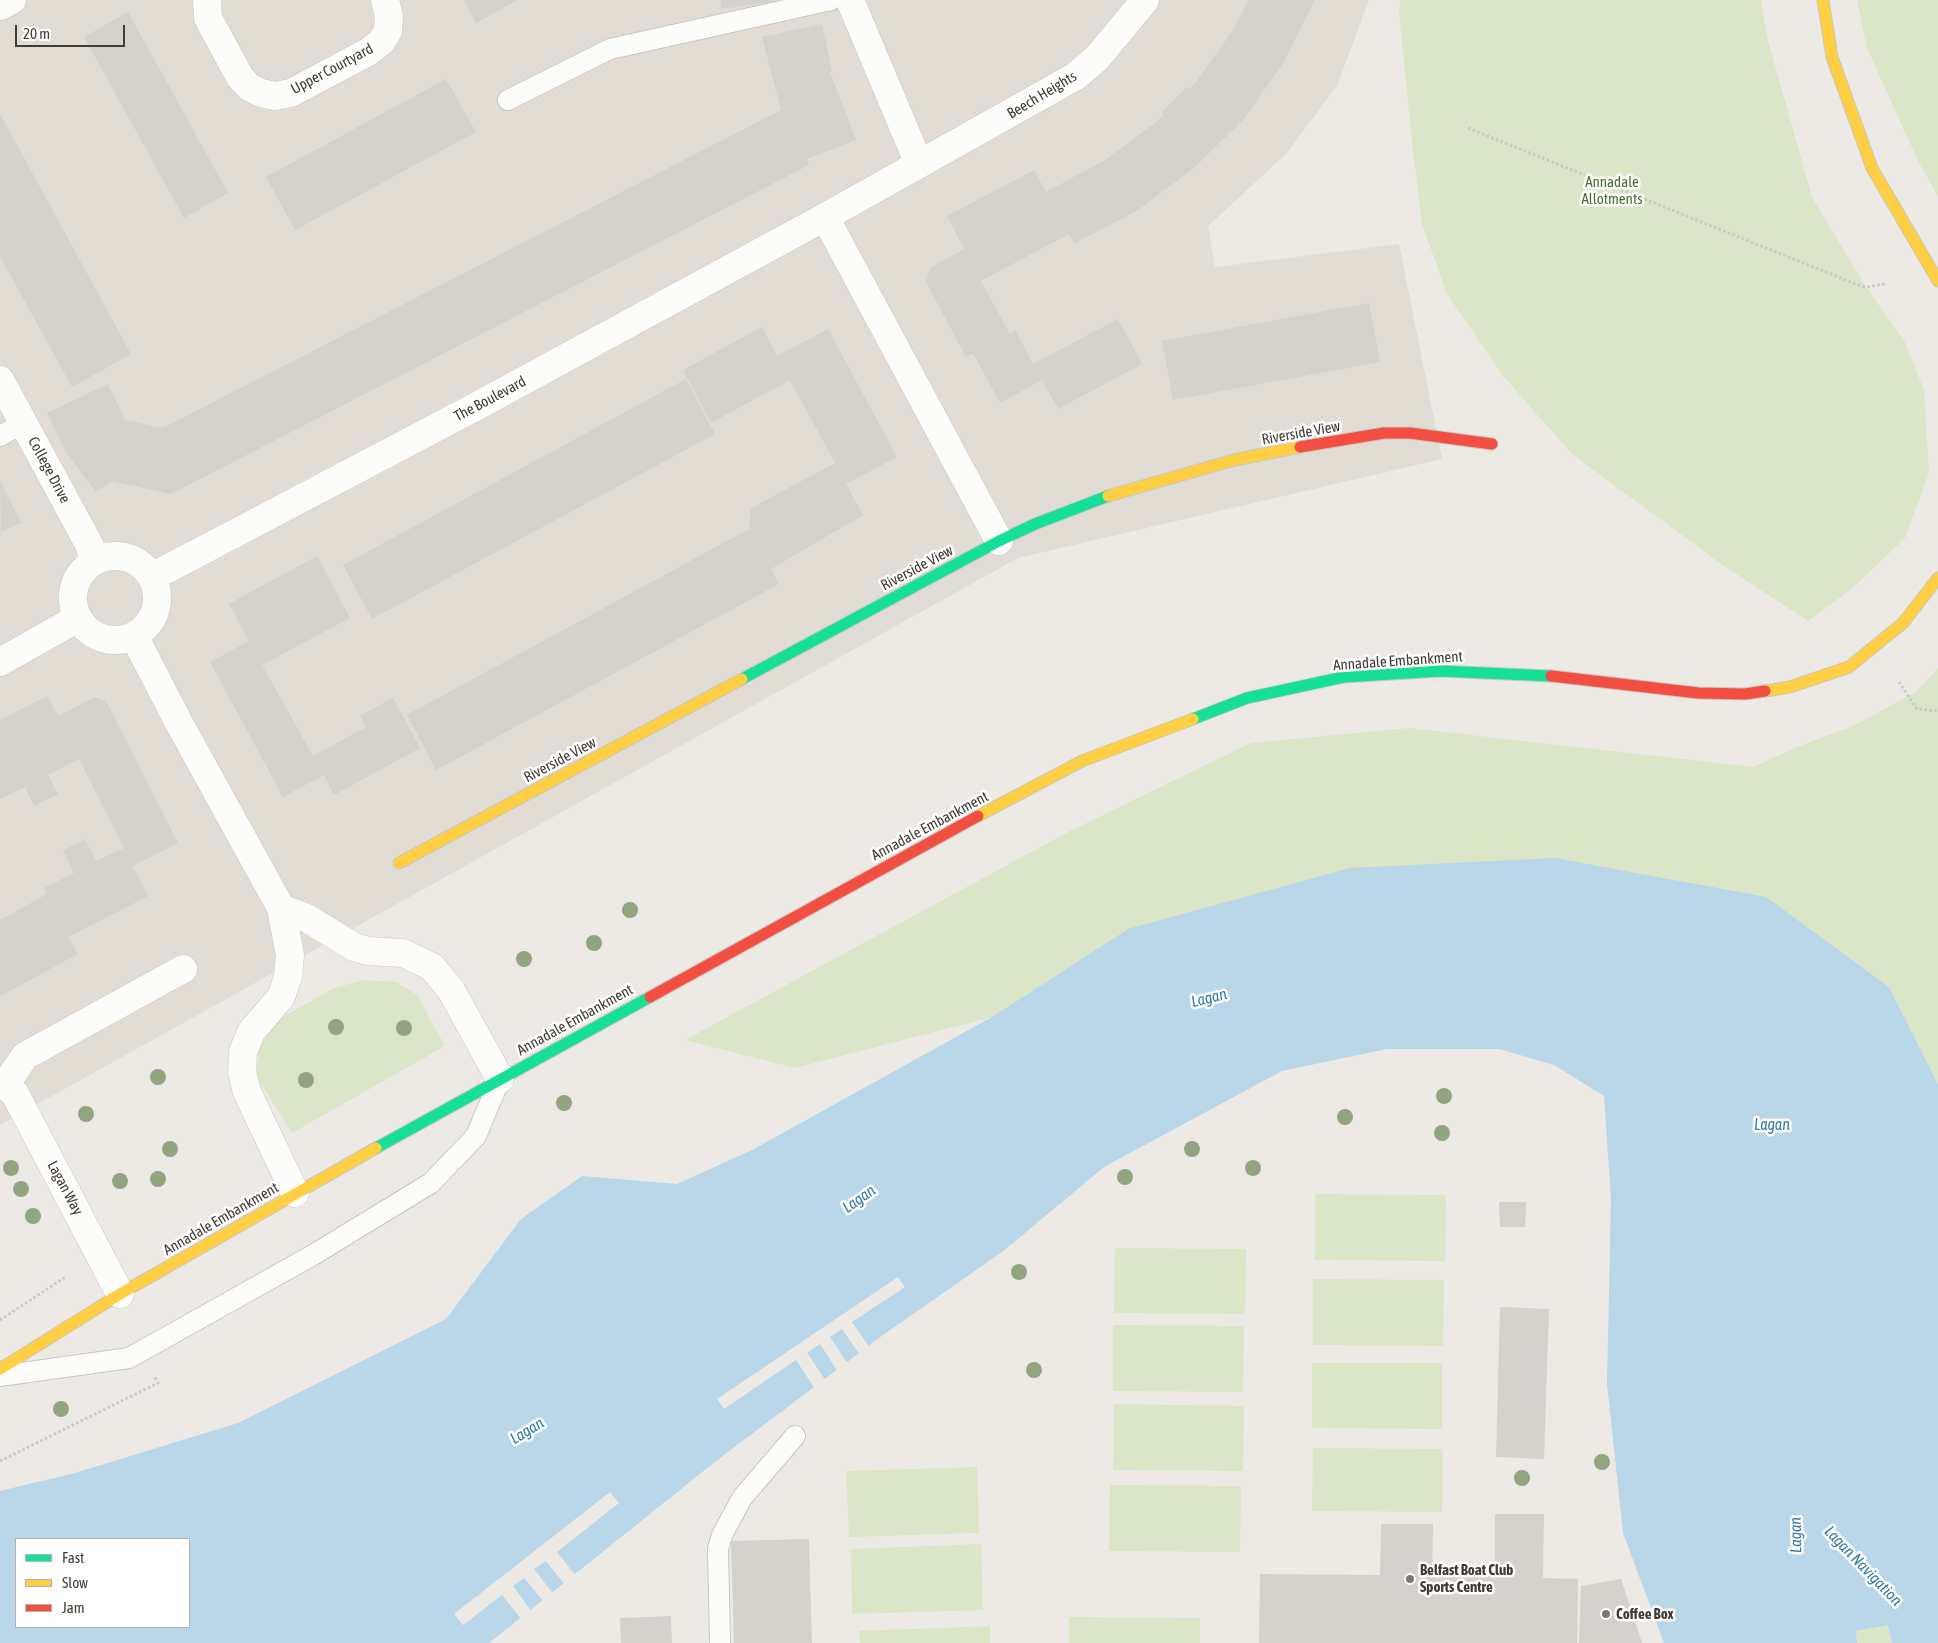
<!DOCTYPE html>
<html>
<head>
<meta charset="utf-8">
<style>
	body { margin:0 }
	#map { position:relative; width:1938px; height:1643px; overflow:hidden; background:#edeae6; font-family:"Asap Condensed",sans-serif }
	canvas { display:block }
	.legend { position:absolute; left:15px; top:1538px; width:175px; height:90px; box-sizing:border-box; background:#fff; border:1px solid #b3b1ae; margin:0; padding:6px 9px; list-style:none; font-size:15px; color:#413b34 }
	.legend li { display:flex; align-items:center; gap:10px; height:25px }
	.legend b { width:25px; border:1px solid #b3b1ae }
	.scale { position:absolute; left:15px; top:25px; width:110px; height:22px; box-sizing:border-box; border:2px solid #413b34; border-top:0; padding-left:6px; font-size:15px; line-height:18px; white-space:nowrap; color:#413b34; -webkit-text-stroke:4px #fff; paint-order:stroke }
</style>
</head>
<body>
<div id="map">
<canvas width="1938" height="1643"></canvas>
<ul class="legend">
<li><b style="height:6px;background:#16e098"></b>Fast</li>
<li><b style="height:6px;background:#ffcf43"></b>Slow</li>
<li><b style="height:6px;background:#f24e42"></b>Jam</li>
</ul>
<div class="scale">20 m</div>
</div>
<script>
const ctx = document.querySelector('canvas').getContext('2d');
ctx.lineJoin = 'round';
function paint(path, color) { ctx.fillStyle = color; ctx.fill(path, 'evenodd'); }
const toPath = rows => new Path2D(rows.map(r => 'M' + r).join(''));
function trace(path, color, width, dash) { ctx.strokeStyle = color; ctx.lineWidth = width; ctx.lineCap = dash ? 'butt' : 'round'; ctx.setLineDash(dash || []); ctx.stroke(path); }
function label(font, color, halo, rows, align = 'center') {
  ctx.font = font + ' "Asap Condensed",sans-serif'; ctx.lineWidth = 5; ctx.setLineDash([]); ctx.textBaseline = 'middle'; ctx.strokeStyle = halo; ctx.fillStyle = color; for (const [text, x, y, turn = 0] of rows) {
    ctx.save(); ctx.translate(x, y); ctx.rotate((+turn || 0) * Math.PI / 180); ctx.textAlign = isNaN(turn) ? turn : align; if (halo) ctx.strokeText(text, 0, 0); ctx.fillText(text, 0, 0); ctx.restore();
  }
}
paint(toPath([
	[0,0,1369,0,1337,86,1286,154,1208,226,1215,267,1399,244,1442,459,1018,558,0,1125]
]), '#e1dcd4');
paint(toPath([
	[1400,0,1761,0,1767,37,1812,197,1866,287,1905,342,1924,390,1929,473,1905,538,1853,588,1808,621,1721,564,1572,454,1504,377,1447,294,1422,224,1412,142,1399,13],
	[1857,0,1938,0,1938,196,1918,161,1867,48],
	[1938,668,1938,1084,1889,987,1128,929,992,1017,795,1068,685,1040,1068,832,1251,743,1409,728,1754,767,1794,748,1853,726,1916,692],
	[364,980,396,982,417,995,445,1046,292,1133,256,1076,260,1046,278,1020,334,988],
	[1315,1194,1446,1195,1445,1261,1315,1260],
	[1115,1248,1246,1249,1245,1314,1114,1313],
	[1313,1279,1444,1280,1443,1346,1313,1345],
	[1113,1325,1244,1326,1243,1392,1113,1391],
	[1312,1363,1442,1363,1442,1429,1312,1428],
	[1114,1404,1244,1406,1243,1471,1113,1470],
	[1313,1448,1443,1449,1442,1512,1312,1511],
	[977,1467,979,1533,849,1537,846,1471],
	[1110,1485,1241,1486,1240,1552,1109,1551],
	[981,1544,983,1610,852,1614,851,1549],
	[1069,1617,1200,1618,1200,1643,1069,1643],
	[1889,1625,1892,1643,1857,1643,1856,1631],
	[990,1626,990,1643,860,1643,859,1631]
]), '#dbe5c8');
paint(toPath([
	[1555,858,1766,897,1889,987,1938,1084,1938,1643,1892,1643,1888,1625,1856,1631,1857,1643,1664,1643,1623,1533,1607,1383,1611,1199,1604,1096,1554,1065,1499,1049,1387,1049,1282,1071,1104,1167,1002,1252,883,1335,716,1461,489,1643,0,1643,0,1491,75,1473,238,1423,446,1319,521,1219,582,1176,677,1184,752,1150,992,1017,1128,929,1350,868],
	[16,1539,189,1539,189,1627,16,1627]
]), '#b9d7e8');
paint(toPath([
	[898,1277,905,1287,852,1322,870,1348,860,1355,842,1329,830,1337,848,1364,838,1372,820,1344,807,1353,826,1381,815,1389,796,1360,724,1409,717,1399],
	[610,1492,619,1503,557,1552,576,1576,565,1585,546,1561,534,1569,554,1595,544,1602,524,1578,513,1586,532,1612,522,1620,502,1595,463,1625,454,1614]
]), '#edeae6');
paint(toPath([
	[464,0,517,0,476,23],
	[721,0,773,0,773,2,721,9],
	[1249,0,1315,0,1283,63,1243,120,1194,168,1138,210,1074,244,1069,234,981,281,1010,334,1015,330,1033,364,1118,319,1142,364,1058,409,1042,380,1000,403,973,353,966,357,926,282,930,268,964,249,947,216,1034,170,1046,192,1105,160,1155,123,1163,115,1161,113,1187,87,1190,89,1196,82,1231,33],
	[128,12,228,193,184,218,84,37],
	[822,24,832,72,830,72,856,140,807,159,809,165,171,494,111,481,96,492,67,454,47,413,108,384,125,420,163,428,781,110,762,37],
	[446,79,476,132,295,230,266,177],
	[0,114,131,354,72,387,0,256],
	[1369,303,1380,362,1173,400,1162,341],
	[762,327,777,356,828,329,897,457,846,484,863,515,771,569,779,584,436,770,407,715,749,529,751,508,835,463,790,380,711,423,683,370],
	[686,379,715,434,372,619,343,565],
	[0,481,21,523,2,531,1,537],
	[317,556,350,618,262,665,313,756,366,727,360,716,393,698,420,748,334,795,324,775,283,797,210,662,249,641,229,604],
	[47,696,58,716,95,697,106,701,178,843,133,866,148,896,68,937,78,954,0,996,0,920,47,894,44,888,74,873,63,851,85,839,96,861,124,848,79,759,48,775,58,794,34,806,25,787,0,799,0,720],
	[1499,1202,1526,1202,1525,1227,1500,1227],
	[1500,1307,1549,1309,1544,1459,1496,1457],
	[1495,1514,1544,1514,1543,1578,1578,1579,1577,1643,1259,1643,1260,1574,1380,1575,1381,1524,1433,1524,1432,1576,1495,1576],
	[809,1539,812,1643,734,1643,731,1541],
	[1621,1579,1642,1643,1579,1643,1581,1586],
	[671,1616,672,1643,621,1643,620,1618]
]), '#d5d1cd');
const lane = toPath([
	[508,100,610,49,831,0],
	[0,436,23,423],
	[0,1376,129,1358,313,1255,431,1183,476,1136,500,1079],
	[720,1643,718,1549,722,1535,742,1498,795,1436]
]);
const street = toPath([
	[207,0,208,18,240,77,249,87,261,93,275,96,291,93,368,52,381,42,388,31,389,17,385,0],
	[850,0,919,164],
	[0,6,12,0],
	[825,217,999,541],
	[0,380,90,546,93,562],
	'73 598a42 42 0 1 1 84 0a42 42 0 1 1-84 0Z',
	[152,577,477,406,825,217,1076,76,1097,58,1145,0],
	[134,636,179,723,281,908,290,955,288,977,281,997,251,1032,243,1052,242,1072,247,1092,295,1193],
	[0,662,78,618],
	[281,908,305,917,354,947,368,951,403,953,432,967,451,990,500,1079],
	[5,1085,25,1056,183,969],
	[0,1086,5,1085,15,1094,120,1294]
]);
const fast = toPath([
	[742,679,999,541,1035,524,1108,496],
	[1193,719,1247,698,1344,677,1440,671,1551,676],
	[376,1148,650,997]
]);
const slow = toPath([
	[1823,0,1832,57,1872,168,1938,281],
	[1108,496,1234,460,1300,447],
	[1765,691,1790,687,1849,667,1903,623,1938,578],
	[978,816,1082,761,1193,719],
	[399,863,742,679],
	[0,1369,120,1294,376,1148]
]);
const jam = toPath([
	[1300,447,1384,433,1410,433,1492,444],
	[1551,676,1698,693,1745,694,1765,691],
	[650,997,978,816]
]);
trace(lane, '#c9c6c2', 22);
trace(street, '#c9c6c2', 29);
trace(fast, '#cbc7be', 13);
trace(slow, '#cbc7be', 13);
trace(jam, '#cbc7be', 13);
trace(toPath([
	[1468,128,1858,285,1866,287,1885,284],
	[1899,682,1917,709,1938,711],
	[0,1320,67,1276],
	[0,1461,158,1383,154,1376]
]), '#cbc9c6', 3, [2.5, 2.5]);
trace(lane, '#fcfcfb', 20);
trace(street, '#fcfcfb', 28);
trace(fast, '#16e098', 11);
trace(slow, '#ffcf43', 11);
trace(jam, '#f24e42', 11);
ctx.fillStyle = '#92a580';
for (const [x, y] of [
	[630,910],
	[594,943],
	[524,959],
	[336,1027],
	[404,1028],
	[158,1077],
	[306,1080],
	[1444,1096],
	[564,1103],
	[86,1114],
	[1345,1117],
	[1442,1133],
	[170,1149],
	[1192,1149],
	[11,1168],
	[1253,1168],
	[1125,1177],
	[158,1179],
	[120,1181],
	[21,1189],
	[33,1216],
	[1019,1272],
	[1034,1370],
	[61,1409],
	[1602,1462],
	[1522,1478]
]) { ctx.beginPath(); ctx.arc(x, y, 8, 0, 2 * Math.PI); ctx.fill(); }
for (const [x, y, r, color] of [
	[1410,1579,5,"#7d7872"],
	[1606,1614,5,"#7d7872"]
]) { const dot = new Path2D(); dot.arc(x, y, r, 0, 2 * Math.PI); ctx.fillStyle = color; ctx.fill(dot); trace(dot, '#fff', 2); }
label('15px', '#413b34', '#fff', [
	["Upper Courtyard",332,69,-28],
	["Beech Heights",1042,95,-31],
	["The Boulevard",490,399,-28],
	["Riverside View",1301,433,-10],
	["College Drive",49,470,62],
	["Riverside View",917,568,-28],
	["Annadale Embankment",1398,661,-4],
	["Riverside View",560,760,-28],
	["Annadale Embankment",930,826,-28],
	["Annadale Embankment",575,1020,-29],
	["Lagan Way",65,1188,62],
	["Annadale Embankment",221,1219,-30]
]);
label('15px', '#486d2d', '#fff', [
	["Annadale",1612,182],
	["Allotments",1612,199]
]);
label('bold 15px', '#413b34', '#fff', [
	["Belfast Boat Club",1420,1570],
	["Sports Centre",1420,1587],
	["Coffee Box",1616,1614]
], 'left');
label('italic 16px', '#377aa2', '#fff', [
	["Lagan",1209,998,-14],
	["Lagan",1772,1125],
	["Lagan",859,1199,-35],
	["Lagan",527,1431,-31],
	["Lagan",1796,1535,-91],
	["Lagan Navigation",1863,1566,46]
]);
</script>
</body>
</html>
